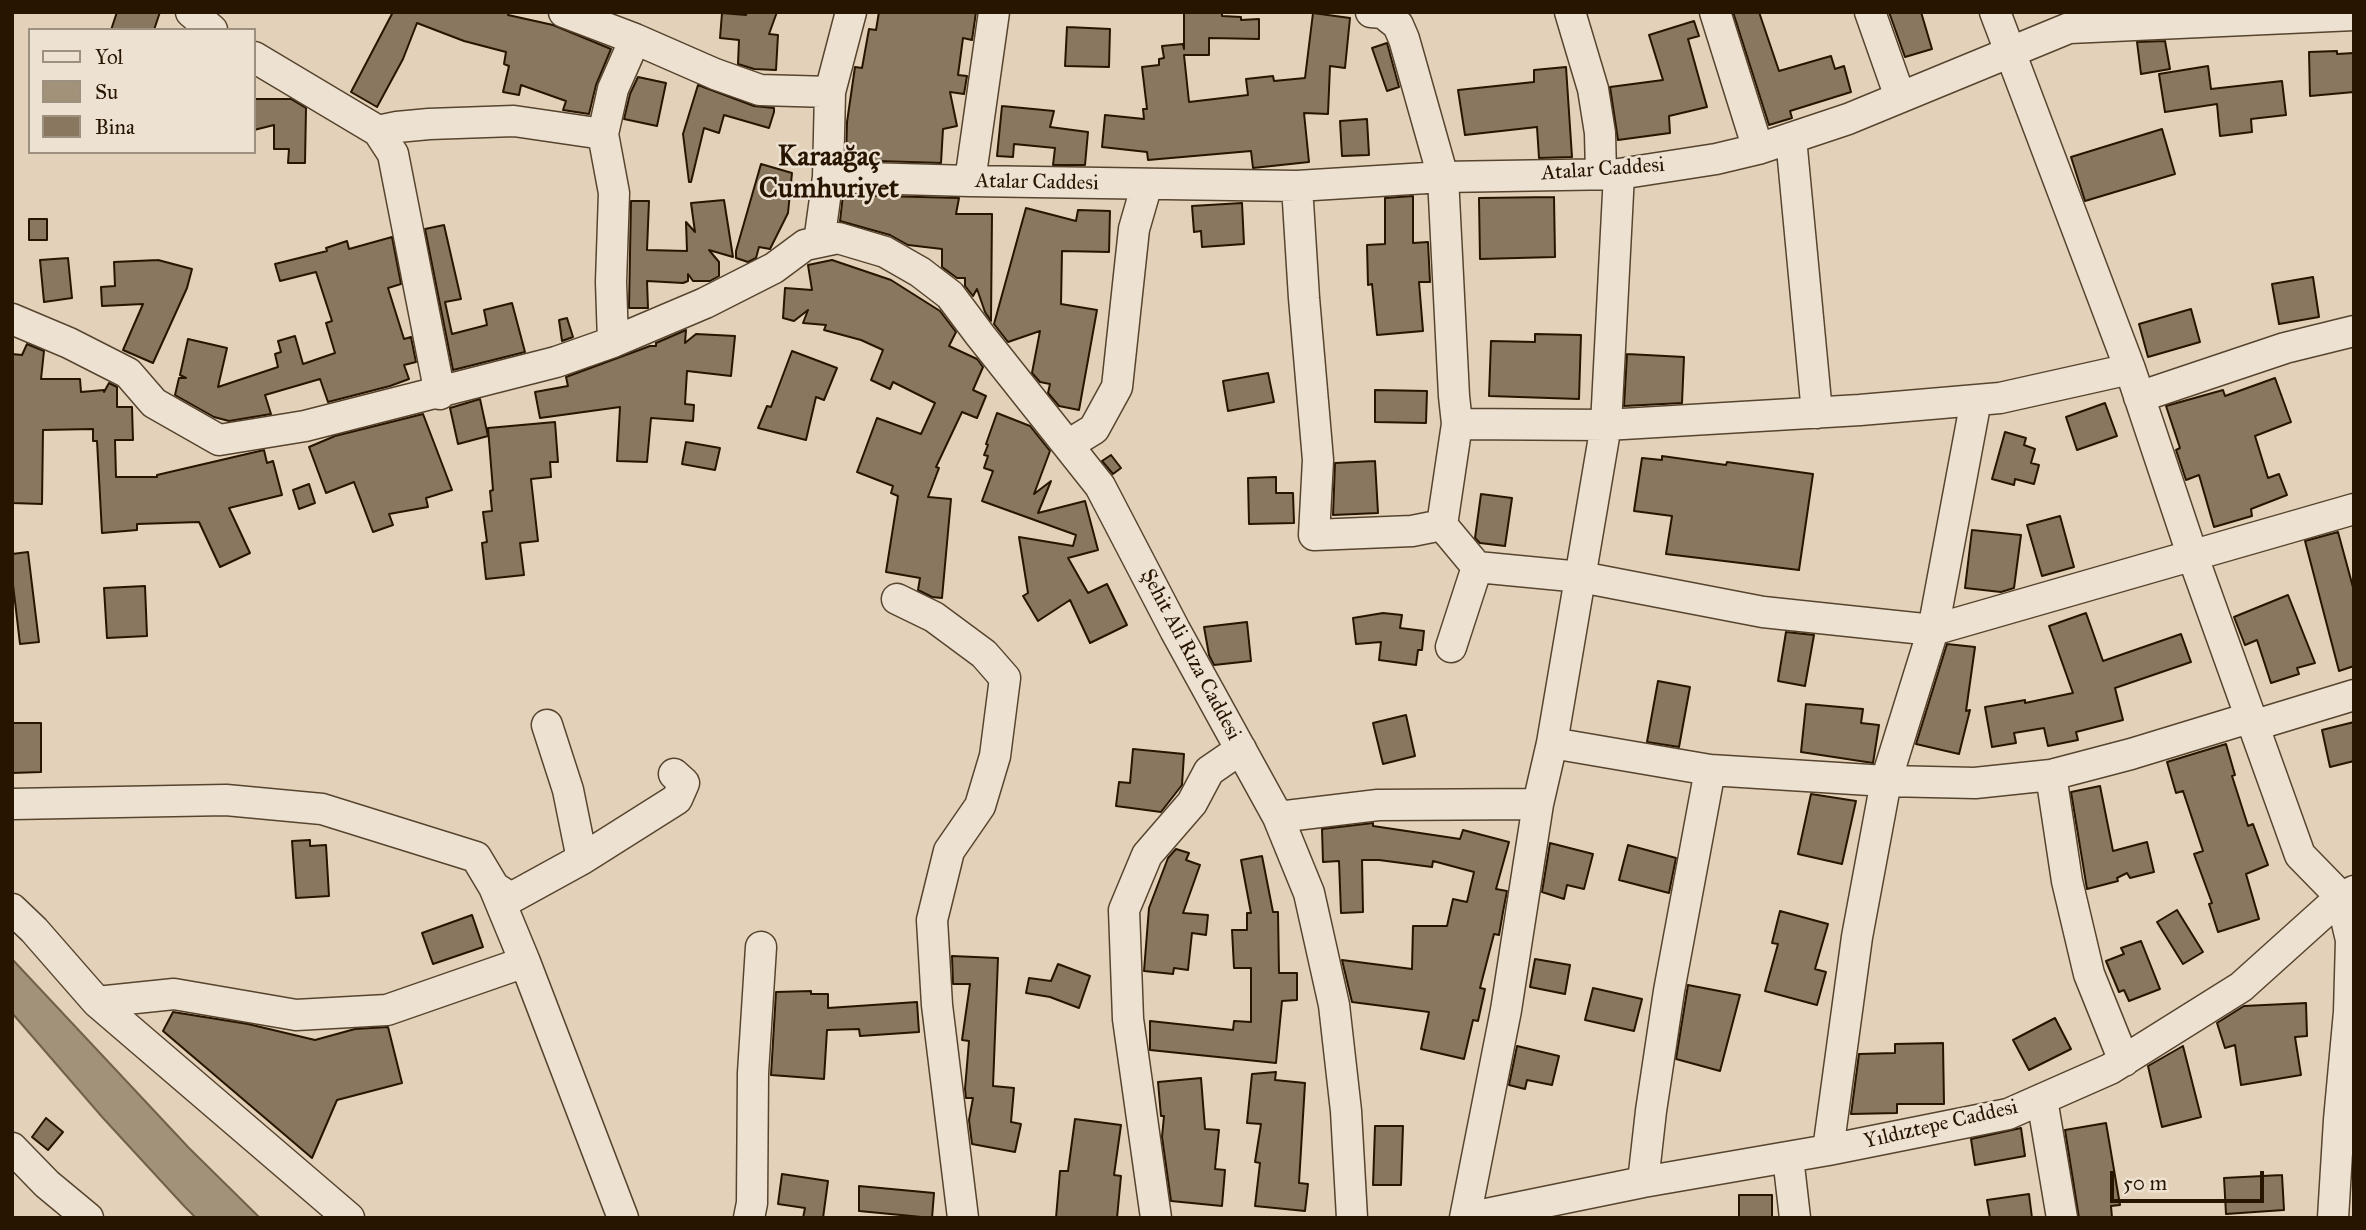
<!DOCTYPE html>
<html>
<head>
<meta charset="utf-8">
<style>
	body { margin:0 }
	#map { position:relative; width:2366px; height:1230px; overflow:hidden; background:#e3d2b9; font-family:"IM FELL Great Primer",serif }
	canvas { display:block }
	.frame { position:absolute; inset:0; border:14px solid #281500; pointer-events:none }
	.legend { position:absolute; left:28px; top:28px; width:228px; height:126px; box-sizing:border-box; background:#ede2d2; border:2px solid #9e907e; margin:0; padding:9px 12px; list-style:none; font-size:21px; color:#281500 }
	.legend li { display:flex; align-items:center; gap:14px; height:35px }
	.legend b { width:35px; border:2px solid #9e907e }
	.scale { position:absolute; left:2110px; top:1171px; width:154px; height:32px; box-sizing:border-box; border:4px solid #281500; border-top:0; padding-left:9px; font-size:21px; line-height:24px; white-space:nowrap; color:#281500; -webkit-text-stroke:5px #ede2d2; paint-order:stroke }
</style>
</head>
<body>
<div id="map">
<canvas width="2366" height="1230"></canvas>
<div class="frame"></div>
<ul class="legend">
<li><b style="height:9px;background:#ede2d2"></b>Yol</li>
<li><b style="height:19px;background:#a3927a"></b>Su</li>
<li><b style="height:19px;background:#897760"></b>Bina</li>
</ul>
<div class="scale">50 m</div>
</div>
<script>
const ctx = document.querySelector('canvas').getContext('2d');
ctx.lineJoin = 'round';
function paint(path, color) { ctx.fillStyle = color; ctx.fill(path, 'evenodd'); }
const toPath = rows => new Path2D(rows.map(r => 'M' + r).join(''));
function trace(path, color, width, dash) { ctx.strokeStyle = color; ctx.lineWidth = width; ctx.lineCap = dash ? 'butt' : 'round'; ctx.setLineDash(dash || []); ctx.stroke(path); }
function label(font, color, halo, rows, align = 'center') {
  ctx.font = font + ' "IM FELL Great Primer",serif'; ctx.lineWidth = 5; ctx.setLineDash([]); ctx.textBaseline = 'middle'; ctx.strokeStyle = halo; ctx.fillStyle = color; for (const [text, x, y, turn = 0] of rows) {
    ctx.save(); ctx.translate(x, y); ctx.rotate((+turn || 0) * Math.PI / 180); ctx.textAlign = isNaN(turn) ? turn : align; if (halo) ctx.strokeText(text, 0, 0); ctx.fillText(text, 0, 0); ctx.restore();
  }
}
const water = toPath([
	[12,959,189,1148,260,1218,196,1218,185,1207,103,1118,12,1013,12,959]
]);
paint(water, '#a3927a');
trace(water, '#726049', 2);
const building = toPath([
	[117,12,160,12,154,30,111,30,117,12],
	[393,12,509,12,508,15,553,25,611,49,596,85,589,114,563,110,566,101,521,85,519,95,503,92,509,66,504,64,506,52,464,41,417,23,403,59,377,107,351,92,393,12],
	[747,12,777,12,769,34,778,35,776,70,754,69,738,64,739,40,720,38,722,13,746,15,747,12],
	[879,12,976,12,972,40,963,38,958,75,967,76,964,94,950,92,957,126,943,129,941,163,846,160,847,122,855,67,862,68,869,29,876,30,879,12],
	[1184,12,1222,12,1222,16,1241,17,1241,20,1259,19,1259,39,1209,38,1209,55,1184,55,1189,102,1248,95,1246,79,1273,76,1274,81,1305,78,1313,13,1350,18,1345,68,1330,66,1328,114,1304,113,1309,162,1253,168,1251,151,1148,160,1147,152,1102,147,1105,115,1144,119,1143,109,1147,109,1142,67,1159,65,1159,59,1164,58,1162,46,1183,44,1184,49,1184,12],
	[1733,12,1759,12,1779,71,1831,56,1835,69,1844,66,1851,92,1790,111,1792,118,1769,125,1733,12],
	[1889,12,1921,12,1932,49,1905,57,1889,12],
	[1694,21,1699,36,1688,39,1707,107,1669,116,1670,133,1618,140,1610,87,1663,80,1649,35,1694,21],
	[1067,27,1110,29,1109,67,1065,66,1067,27],
	[2165,41,2170,69,2141,74,2137,42,2165,41],
	[1387,43,1399,87,1387,91,1372,48,1387,43],
	[2337,51,2337,54,2354,53,2354,92,2310,96,2309,52,2337,51],
	[2208,66,2211,89,2282,81,2286,115,2251,119,2252,132,2220,136,2217,104,2165,112,2159,74,2208,66],
	[1566,67,1572,157,1539,158,1537,127,1465,135,1458,90,1534,82,1534,70,1566,67],
	[638,77,666,83,657,126,624,119,630,94,638,77],
	[698,85,754,106,774,108,774,112,769,128,724,115,719,133,704,128,691,182,689,182,683,134,698,85],
	[254,99,291,99,306,108,305,163,288,163,289,149,274,149,274,125,254,130,254,99],
	[1002,106,1054,111,1050,127,1088,132,1085,165,1053,165,1055,148,1014,144,1013,157,997,156,1002,106],
	[1367,119,1369,155,1342,156,1340,121,1367,119],
	[2162,129,2175,174,2085,201,2071,157,2162,129],
	[761,164,792,173,788,213,770,249,759,247,756,258,748,262,736,258,736,251,761,164],
	[843,195,959,198,956,214,992,214,991,321,985,312,977,289,973,296,965,286,965,278,957,278,942,267,942,249,908,245,890,235,840,221,843,195],
	[1413,196,1413,243,1428,242,1430,282,1419,282,1423,331,1377,335,1372,284,1368,285,1367,245,1385,244,1385,198,1413,196],
	[1554,197,1555,257,1480,259,1479,198,1554,197],
	[724,200,733,257,709,250,719,262,719,276,710,281,693,281,688,274,688,281,683,283,647,281,648,308,629,308,631,201,649,201,647,250,687,251,686,222,695,232,691,203,724,200],
	[1242,203,1244,244,1202,247,1201,231,1194,232,1192,206,1242,203],
	[1026,208,1076,221,1078,210,1110,211,1109,252,1062,251,1061,304,1097,310,1079,410,1059,406,1048,393,1050,384,1040,382,1032,373,1040,331,1008,342,994,324,1026,208],
	[29,219,47,219,47,240,29,240,29,219],
	[444,225,461,299,445,302,452,334,487,325,484,310,512,303,525,352,453,370,425,229,444,225],
	[392,237,401,284,388,288,404,339,411,337,416,362,404,365,409,379,390,386,328,402,320,379,265,395,271,414,229,421,214,417,175,395,179,378,186,378,180,375,188,339,227,348,218,387,278,367,275,354,281,352,278,341,295,336,303,364,335,353,326,323,332,321,316,272,280,281,275,264,327,251,326,248,347,241,349,249,392,237],
	[68,258,72,298,44,302,40,260,68,258],
	[158,260,192,269,187,288,153,363,123,350,143,304,102,306,101,287,115,286,114,262,158,260],
	[832,260,891,280,940,311,956,332,949,346,977,359,983,367,973,390,986,396,977,418,962,412,936,467,939,468,928,497,951,499,942,598,932,597,918,590,920,578,886,572,898,496,891,493,893,486,857,472,877,418,921,434,935,403,893,382,890,389,871,380,883,350,861,340,824,330,826,325,803,323,808,310,794,321,783,318,785,288,812,290,808,265,832,260],
	[2313,277,2319,317,2279,324,2272,284,2313,277],
	[2191,309,2200,342,2148,357,2139,324,2191,309],
	[567,318,573,337,562,341,559,320,567,318],
	[686,330,685,343,696,334,735,336,731,376,687,371,685,404,694,405,693,421,651,418,647,462,617,461,620,407,540,418,535,392,568,386,566,377,650,346,656,346,656,343,686,330],
	[1535,334,1581,335,1579,399,1489,396,1491,341,1535,342,1535,334],
	[27,344,44,351,41,379,80,379,81,392,104,390,104,392,109,383,117,387,117,407,132,407,133,440,115,440,116,477,157,477,157,475,264,450,267,463,273,461,282,495,229,508,250,553,220,567,199,522,137,524,137,530,102,533,97,441,93,441,93,429,43,430,42,504,12,503,12,354,22,355,27,344],
	[792,351,837,368,824,400,816,397,806,440,758,428,767,406,771,407,792,351],
	[1627,354,1684,357,1682,403,1624,406,1627,354],
	[1268,373,1274,402,1228,411,1223,381,1268,373],
	[2275,378,2291,422,2255,436,2268,478,2279,474,2287,495,2251,509,2252,516,2214,527,2199,475,2186,480,2176,450,2180,448,2166,406,2223,390,2225,396,2275,378],
	[1375,390,1427,391,1426,423,1375,422,1375,390],
	[480,399,488,436,458,444,450,408,480,399],
	[2105,403,2117,436,2077,450,2066,417,2105,403],
	[997,413,1030,426,1050,451,1034,494,1051,481,1038,513,1085,501,1098,550,1068,558,1088,593,1107,584,1127,625,1090,643,1070,600,1038,621,1023,596,1028,593,1019,537,1073,546,1076,535,982,501,993,471,984,468,988,456,984,455,988,445,986,444,997,413],
	[423,414,452,490,426,498,428,507,389,514,393,525,373,532,354,482,326,493,309,447,335,436,423,414],
	[555,422,558,462,550,462,551,477,531,479,538,541,520,543,524,575,486,579,482,543,487,542,483,512,492,511,490,491,493,490,488,428,555,422],
	[2005,432,2026,438,2024,445,2035,449,2031,463,2039,465,2034,484,2015,479,2014,485,1992,479,2005,432],
	[686,442,720,448,715,470,682,464,686,442],
	[1111,455,1121,468,1113,474,1102,461,1111,455],
	[1662,456,1726,465,1727,462,1813,474,1799,570,1666,554,1672,516,1634,511,1642,458,1662,460,1662,456],
	[1375,461,1378,513,1333,515,1335,463,1375,461],
	[1276,477,1276,493,1293,493,1294,523,1249,524,1248,478,1276,477],
	[309,484,315,503,299,509,293,490,309,484],
	[1481,494,1512,498,1505,546,1480,543,1475,538,1481,494],
	[2060,516,2074,567,2042,576,2027,525,2060,516],
	[1972,530,2021,535,2014,588,2001,592,1965,588,1972,530],
	[2338,532,2354,591,2354,666,2339,671,2305,541,2338,532],
	[28,552,39,642,20,644,12,576,12,554,28,552],
	[145,586,147,636,107,638,104,588,145,586],
	[2288,595,2315,663,2297,668,2299,674,2271,683,2257,640,2245,645,2234,617,2288,595],
	[1383,613,1402,615,1400,628,1424,631,1422,650,1418,650,1416,665,1379,660,1381,642,1356,644,1353,618,1383,613],
	[2086,613,2103,661,2181,634,2191,662,2115,688,2123,720,2076,732,2078,740,2048,746,2044,728,2014,733,2016,743,1992,747,1985,707,2025,700,2025,703,2073,693,2049,626,2086,613],
	[1247,622,1251,661,1214,665,1209,655,1204,627,1247,622],
	[1786,632,1814,635,1805,686,1778,681,1786,632],
	[1947,644,1975,647,1966,711,1970,710,1959,754,1916,744,1947,644],
	[1658,681,1690,687,1679,747,1647,742,1658,681],
	[1806,704,1863,709,1861,723,1879,725,1873,763,1801,752,1806,704],
	[1406,715,1415,756,1383,764,1373,723,1406,715],
	[2354,722,2354,761,2330,767,2322,730,2354,722],
	[12,723,41,723,41,772,12,773,12,723],
	[2226,744,2235,775,2232,776,2248,826,2253,824,2268,865,2246,874,2259,919,2218,932,2209,904,2212,903,2194,854,2203,851,2183,791,2176,793,2167,762,2226,744],
	[1133,749,1184,754,1182,785,1161,812,1116,806,1119,782,1130,783,1133,749],
	[2100,786,2113,851,2147,842,2154,872,2130,878,2127,873,2117,878,2118,881,2087,889,2071,792,2100,786],
	[1811,794,1856,801,1842,864,1798,854,1811,794],
	[1373,823,1373,826,1460,839,1463,830,1509,842,1496,889,1507,891,1503,912,1499,935,1494,934,1480,988,1485,989,1478,1021,1473,1020,1464,1059,1421,1049,1429,1012,1352,1002,1342,960,1412,969,1413,926,1447,926,1453,899,1467,902,1474,872,1433,861,1432,867,1379,860,1362,860,1363,912,1341,913,1339,861,1323,862,1322,829,1373,823],
	[310,840,310,846,326,845,329,896,296,898,292,841,310,840],
	[1550,843,1593,854,1584,889,1567,885,1564,899,1542,892,1550,843],
	[1628,845,1676,858,1669,893,1619,880,1628,845],
	[1176,849,1189,853,1186,860,1200,865,1183,913,1208,915,1206,935,1192,933,1188,970,1174,968,1173,974,1144,971,1149,908,1168,858,1176,849],
	[1262,856,1273,912,1278,912,1279,973,1297,973,1297,1000,1282,1001,1276,1063,1150,1050,1150,1021,1233,1030,1234,1021,1251,1022,1251,968,1234,968,1232,930,1247,930,1247,913,1251,913,1241,860,1262,856],
	[2177,910,2203,952,2183,964,2157,922,2177,910],
	[1780,911,1828,924,1815,969,1826,972,1817,1005,1765,991,1778,944,1772,943,1780,911],
	[472,915,483,947,433,964,422,933,472,915],
	[2141,941,2160,989,2129,1001,2124,990,2119,992,2106,961,2124,954,2121,948,2141,941],
	[952,956,998,958,993,1086,1014,1088,1011,1122,1021,1124,1015,1152,972,1144,969,1120,973,1098,966,1098,965,1089,969,1041,962,1040,970,984,953,984,952,956],
	[1535,959,1570,965,1565,994,1530,987,1535,959],
	[1058,964,1090,976,1079,1008,1050,997,1026,993,1029,978,1051,981,1058,964],
	[1688,985,1740,995,1720,1071,1676,1059,1688,985],
	[1593,988,1642,999,1634,1031,1585,1020,1593,988],
	[811,991,811,994,828,994,828,1008,917,1002,919,1032,860,1036,859,1029,827,1030,824,1079,771,1075,776,992,811,991],
	[2306,1003,2307,1036,2295,1037,2301,1075,2241,1085,2235,1045,2225,1048,2217,1023,2244,1006,2306,1003],
	[173,1012,248,1024,315,1040,355,1029,388,1027,402,1083,337,1100,312,1158,163,1031,173,1012],
	[2055,1018,2071,1049,2029,1070,2013,1040,2055,1018],
	[1943,1043,1944,1104,1897,1104,1897,1113,1851,1114,1859,1054,1895,1053,1895,1044,1943,1043],
	[1517,1046,1559,1056,1552,1085,1527,1080,1525,1089,1509,1085,1517,1046],
	[2183,1046,2201,1117,2162,1127,2148,1066,2183,1046],
	[1276,1072,1275,1080,1305,1083,1299,1183,1308,1184,1305,1211,1255,1206,1260,1163,1255,1162,1261,1124,1247,1123,1252,1074,1276,1072],
	[1201,1078,1205,1129,1219,1130,1215,1169,1225,1170,1222,1206,1171,1201,1162,1137,1164,1116,1161,1116,1158,1082,1201,1078],
	[46,1118,63,1132,48,1150,32,1137,46,1118],
	[1075,1119,1121,1125,1114,1175,1121,1176,1117,1218,1056,1218,1060,1171,1068,1171,1075,1119],
	[2106,1123,2120,1205,2111,1206,2112,1218,2079,1218,2065,1130,2106,1123],
	[1375,1126,1403,1126,1401,1185,1373,1185,1375,1126],
	[2021,1128,2025,1156,1975,1165,1971,1139,2021,1128],
	[782,1174,828,1181,823,1218,803,1218,805,1208,778,1204,782,1174],
	[2282,1175,2284,1210,2226,1214,2224,1178,2282,1175],
	[859,1186,934,1193,932,1218,859,1211,859,1186],
	[2029,1194,2032,1218,1990,1218,1987,1200,2029,1194],
	[1739,1195,1772,1195,1772,1218,1739,1218,1739,1195]
]);
paint(building, '#897760');
trace(building, '#281500', 2);
const minor = toPath([
	[191,12,212,30],
	[564,12,635,39,715,74,760,90,830,92],
	[1570,12,1593,89,1600,133,1601,174],
	[1715,12,1758,149],
	[1870,12,1900,97],
	[1995,12,2130,369,2193,557,2300,855,2341,897,2351,940,2349,1012,2339,1120,2333,1218],
	[254,57,378,131,393,154,440,394],
	[378,131,397,127,429,124,514,121,603,134],
	[1791,138,1817,413],
	[828,177,970,181,1297,186,1443,177,1619,174,1716,159,1758,149,1848,119,2069,28,2354,15],
	[970,181,994,12],
	[1297,186,1304,298,1318,460,1314,535,1412,531,1442,525,1457,424,1454,396,1443,177,1404,39,1398,25,1383,13,1371,12],
	[819,242,828,177,830,92,851,12],
	[12,319,69,343,128,373,154,403,219,440,305,426,556,362,613,342,705,303,774,268,805,245,838,238,885,252,920,272,950,295,980,335,1100,486,1175,630,1278,817,1309,893,1334,1005,1346,1111,1352,1218],
	[613,342,611,282,614,193,603,134,613,89,635,39],
	[2139,397,2285,348,2354,331],
	[1457,424,1606,425,1860,410,2000,398,2130,369],
	[1068,445,1094,429,1117,387,1134,229,1147,184],
	[1442,525,1477,567,1581,577,1763,612,1933,630,2354,509],
	[897,599,934,617,984,654,1005,678,995,756,980,806,949,851,932,920,937,1005,963,1218],
	[1451,647,1477,567],
	[547,725,568,790,582,859],
	[2252,726,2354,695],
	[1552,743,1710,770,1886,781,1975,783,2051,775,2131,754,2249,718],
	[2051,775,2067,881,2089,974,2124,1061],
	[12,804,226,800,322,809,476,857,494,887,525,962,623,1218],
	[1278,817,1378,805,1538,804],
	[494,887,511,898,582,859,677,799,684,783,674,774],
	[12,909,34,930,97,1002,349,1218],
	[97,1002,174,994,296,1015,387,1010,525,962],
	[2042,1099,2062,1218],
	[12,1148,47,1184,88,1218],
	[1828,1150,1857,937,1886,781,1933,630,1976,400],
	[1788,1157,1795,1218],
	[1643,1182,1651,1111,1669,991,1710,770],
	[749,1218,752,1203,753,1073,761,947],
	[1156,1218,1128,1019,1124,910,1147,855,1192,803,1209,771,1241,749],
	[1465,1218,1506,1010,1538,804,1552,743,1606,425,1619,174],
	[1467,1218,1643,1182,1828,1150,2008,1114,2110,1069,2241,987,2341,897,2354,891]
]);
trace(minor, '#57442e', 33);
trace(minor, '#ede2d2', 30);
label('21px', '#281500', '#ede2d2', [
	["Atalar Caddesi",1603,170,-4],
	["Atalar Caddesi",1037,183,1],
	["Şehit Ali Rıza Caddesi",1190,655,62],
	["Yıldıztepe Caddesi",1941,1125,-13]
]);
label('bold 28px', '#281500', '#ede2d2', [
	["Karaağaç",829,158],
	["Cumhuriyet",829,190]
]);
</script>
</body>
</html>
